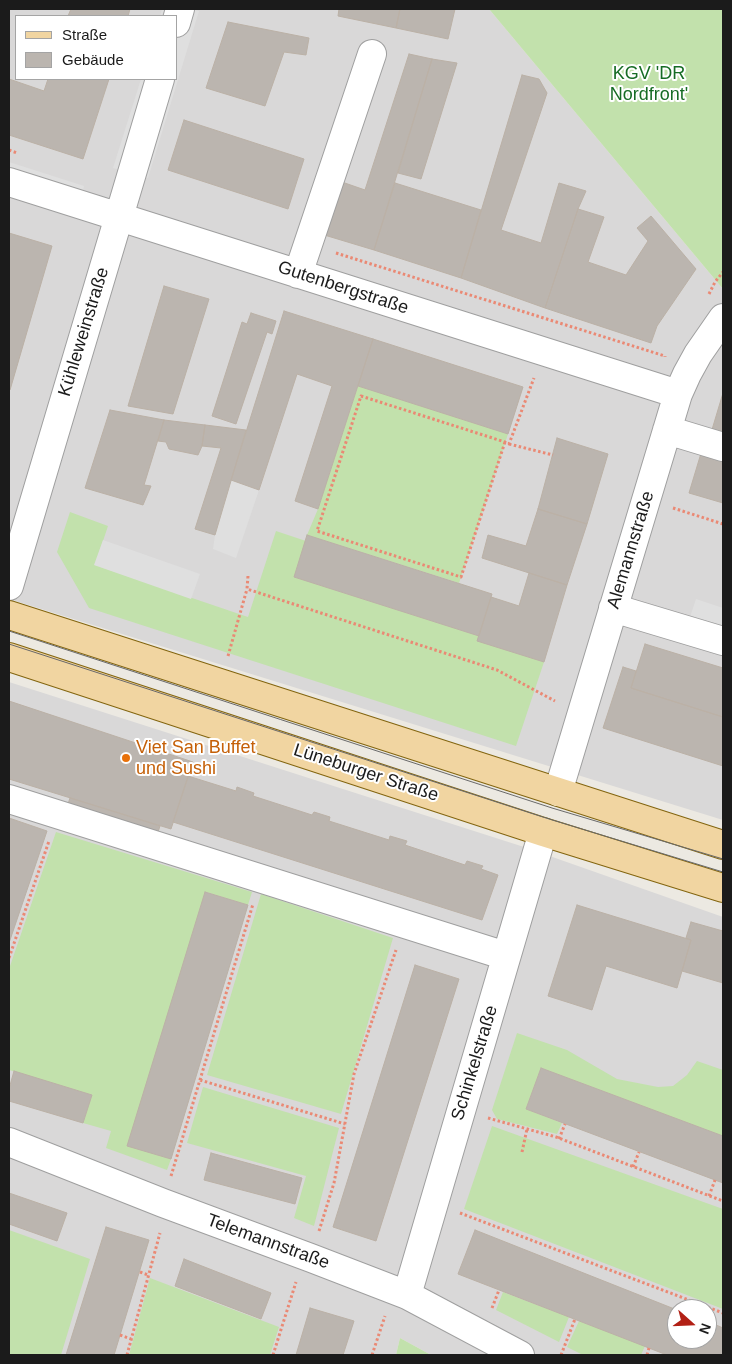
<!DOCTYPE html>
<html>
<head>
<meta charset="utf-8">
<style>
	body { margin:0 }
	#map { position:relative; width:732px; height:1364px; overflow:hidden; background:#ece9e2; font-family:Helvetica,sans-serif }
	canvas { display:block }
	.frame { position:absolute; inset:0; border:10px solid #1b1b1b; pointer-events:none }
	.legend { position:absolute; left:15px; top:15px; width:162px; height:65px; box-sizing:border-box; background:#fff; border:1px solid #a4a4a4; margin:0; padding:6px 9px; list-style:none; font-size:15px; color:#1b1b1b }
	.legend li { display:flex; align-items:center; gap:10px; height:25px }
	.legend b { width:25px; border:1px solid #a4a4a4 }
	.north { position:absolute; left:667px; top:1299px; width:50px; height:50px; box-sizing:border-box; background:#fff; border:1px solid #a4a4a4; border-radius:50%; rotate:110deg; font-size:14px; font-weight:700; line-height:20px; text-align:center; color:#1b1b1b }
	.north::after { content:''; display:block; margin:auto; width:18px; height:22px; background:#b22015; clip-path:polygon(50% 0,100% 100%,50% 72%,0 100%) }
</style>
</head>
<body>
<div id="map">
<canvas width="732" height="1364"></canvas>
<div class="frame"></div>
<ul class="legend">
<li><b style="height:6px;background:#f1d5a1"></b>Straße</li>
<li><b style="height:14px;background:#bbb5af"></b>Gebäude</li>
</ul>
<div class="north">N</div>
</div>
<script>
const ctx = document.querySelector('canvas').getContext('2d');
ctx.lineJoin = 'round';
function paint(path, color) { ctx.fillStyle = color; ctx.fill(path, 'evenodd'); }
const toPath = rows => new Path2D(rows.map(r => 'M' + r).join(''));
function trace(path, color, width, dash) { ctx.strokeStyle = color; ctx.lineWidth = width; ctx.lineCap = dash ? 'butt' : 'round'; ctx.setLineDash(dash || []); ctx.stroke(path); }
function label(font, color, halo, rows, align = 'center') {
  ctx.font = font + ' Helvetica,sans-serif'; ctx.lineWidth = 4; ctx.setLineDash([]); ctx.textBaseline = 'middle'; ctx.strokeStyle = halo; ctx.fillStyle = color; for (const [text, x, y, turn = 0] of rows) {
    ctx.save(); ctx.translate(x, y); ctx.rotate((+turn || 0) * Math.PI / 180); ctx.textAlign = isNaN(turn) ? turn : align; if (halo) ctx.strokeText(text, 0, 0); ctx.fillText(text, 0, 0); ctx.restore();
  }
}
paint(toPath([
	[9,9,489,9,723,289,723,820,9,599],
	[16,16,176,16,176,79,16,79],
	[9,682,524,847,723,917,723,1355,431,1355,400,1338,396,1355,9,1355],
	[677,1309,707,1309,707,1339,677,1339]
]), '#d9d8d8');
paint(toPath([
	[489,9,723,9,723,289],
	[358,386,508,434,459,583,307,535,318,509],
	[70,512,108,526,95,565,248,617,276,531,306,541,294,577,479,636,478,641,544,662,516,746,89,608,57,552],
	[56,832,252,892,248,905,206,892,128,1146,171,1159,167,1170,106,1148,111,1131,83,1123,92,1095,9,1070,9,969],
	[261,894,393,938,341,1114,207,1075],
	[517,1033,567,1050,617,1079,658,1087,673,1086,687,1075,697,1061,723,1070,723,1136,541,1068,526,1109,562,1123,557,1134,497,1119,492,1110],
	[203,1087,339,1128,314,1226,294,1218,306,1176,187,1143],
	[492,1126,723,1209,723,1309,464,1209],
	[9,1230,90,1259,61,1355,9,1355],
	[150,1278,279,1327,270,1355,129,1355],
	[503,1292,569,1317,559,1342,496,1310],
	[579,1321,645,1346,641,1355,583,1355,567,1347],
	[400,1338,431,1355,396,1355]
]), '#c2e1ac');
paint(toPath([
	[162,9,191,9,199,11,148,178,113,168,141,79,176,79,176,16,160,16],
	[9,162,84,186,82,194,9,171],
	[231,480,259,490,236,558,213,549,215,535],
	[103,540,200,574,191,599,94,565],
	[696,599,723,608,723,641,686,629]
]), '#dfdfdf');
const building = toPath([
	[71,9,130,9,128,16,68,16,71,9],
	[339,9,400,9,396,28,338,16,339,9],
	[400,9,455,9,448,39,396,28,400,9],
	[228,22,309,38,306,55,284,52,265,106,206,88,228,22],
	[409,54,432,59,374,250,321,234,339,181,365,190,409,54],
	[432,59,457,63,421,179,398,173,432,59],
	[522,75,539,79,547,93,501,230,541,243,559,183,586,191,578,209,545,308,461,278,522,75],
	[9,79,44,91,48,79,109,79,83,159,9,135,9,79],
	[184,120,304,159,288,209,168,170,184,120],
	[395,183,481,210,461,278,374,250,395,183],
	[578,209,604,217,588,262,626,275,648,241,637,228,651,216,696,269,657,326,651,343,545,308,578,209],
	[9,233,52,246,10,390,9,390,9,233],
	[164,286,209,299,173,414,128,406,164,286],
	[284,311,373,339,318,509,295,501,332,386,297,374,259,490,231,480,284,311],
	[251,313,276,321,272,334,267,332,236,424,212,416,242,322,247,324,251,313],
	[373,339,523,387,508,434,358,386,373,339],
	[723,393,723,437,711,433,723,393],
	[110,410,164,420,144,485,151,486,143,505,85,488,110,410],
	[164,420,205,425,202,446,198,455,169,449,166,442,158,441,164,420],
	[205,425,246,430,215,535,195,529,221,448,202,446,205,425],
	[557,438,608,454,587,524,538,509,557,438],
	[702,450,723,457,723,503,689,493,702,450],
	[538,509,587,524,567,585,482,558,488,535,526,546,538,509],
	[307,535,492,594,479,636,294,577,307,535],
	[529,573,567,585,544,662,477,641,491,597,519,606,529,573],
	[645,644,723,668,723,717,631,688,645,644],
	[623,667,636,671,631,688,723,717,723,766,603,728,623,667],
	[9,701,193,762,171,829,9,779,9,701],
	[188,776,236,791,237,787,254,793,253,796,312,815,314,812,330,817,329,821,389,840,390,836,407,841,405,845,465,865,467,861,483,866,481,869,498,875,482,920,173,822,188,776],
	[70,798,160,826,156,838,66,810,70,798],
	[9,818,47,831,9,943,9,818],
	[205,892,248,905,171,1159,127,1146,205,892],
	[577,905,691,940,677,988,606,966,592,1010,548,996,577,905],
	[691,922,723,931,723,983,682,971,691,940,686,938,691,922],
	[415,965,459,979,376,1241,333,1227,415,965],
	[541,1068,723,1136,723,1183,526,1109,541,1068],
	[14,1071,92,1095,83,1123,9,1101,9,1089,14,1071],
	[211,1153,302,1178,295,1204,204,1180,211,1153],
	[9,1193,67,1213,57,1241,9,1224,9,1193],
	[106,1227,149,1240,114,1355,66,1355,106,1227],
	[475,1230,677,1310,677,1339,707,1339,707,1321,723,1328,723,1355,667,1355,458,1274,475,1230],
	[184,1259,271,1293,261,1319,175,1286,184,1259],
	[310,1308,354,1321,343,1355,296,1355,310,1308]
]);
paint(building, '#bbb5af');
trace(building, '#bbb1a6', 1);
const minor = toPath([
	[176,23,180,9],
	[9,182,678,394],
	[298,274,372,54],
	[667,430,723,447],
	[9,586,160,79],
	[613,608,723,641],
	[558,792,678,394,687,374,698,354,723,318],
	[9,799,506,956],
	[9,1142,163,1203,311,1258,407,1295,520,1355],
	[407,1295,543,832]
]);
const major = toPath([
	[9,615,723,845],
	[9,657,543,832,723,888]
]);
trace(minor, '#9f9f9f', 30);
trace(major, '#83650f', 30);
trace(toPath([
	[9,150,17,153],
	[336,253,665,356,665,357],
	[709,294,715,282,723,272],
	[505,442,461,577,317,531,361,396,505,442,509,444,534,378],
	[509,444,553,455],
	[673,508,723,524],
	[248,576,247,589,497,670,555,701],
	[228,656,247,589],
	[9,958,49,841],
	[200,1080,345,1124],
	[488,1118,556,1137,723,1201],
	[559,1139,565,1124],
	[522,1152,527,1129],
	[633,1167,639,1152],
	[171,1176,253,904],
	[709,1196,715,1180],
	[460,1213,723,1313],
	[319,1231,334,1183,354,1074,396,950],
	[140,1272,148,1275],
	[492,1308,499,1290],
	[120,1335,131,1339],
	[127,1355,160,1233],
	[273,1355,296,1282],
	[372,1355,385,1316],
	[561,1355,575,1319],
	[647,1355,649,1348]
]), '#ea8974', 3, [2.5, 2.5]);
trace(minor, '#fff', 28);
trace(major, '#f1d5a1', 28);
trace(toPath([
	[9,631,552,808,723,859],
	[9,644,549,819,723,872]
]), '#696969', 1);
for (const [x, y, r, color] of [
	[126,758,5,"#e8710a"]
]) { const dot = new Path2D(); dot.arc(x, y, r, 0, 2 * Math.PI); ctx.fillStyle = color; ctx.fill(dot); trace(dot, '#fff', 2); }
label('18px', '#166c24', '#fff', [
	["KGV 'DR",649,74],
	["Nordfront'",649,95]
]);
label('18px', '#1b1b1b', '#fff', [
	["Gutenbergstraße",343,288,18],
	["Kühleweinstraße",84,332,-73],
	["Alemannstraße",631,550,-73],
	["Lüneburger Straße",366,773,18],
	["Schinkelstraße",475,1063,-73],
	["Telemannstraße",268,1242,20]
]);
label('18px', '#c56008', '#fff', [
	["Viet San Buffet",136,748],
	["und Sushi",136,769]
], 'left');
</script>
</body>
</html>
